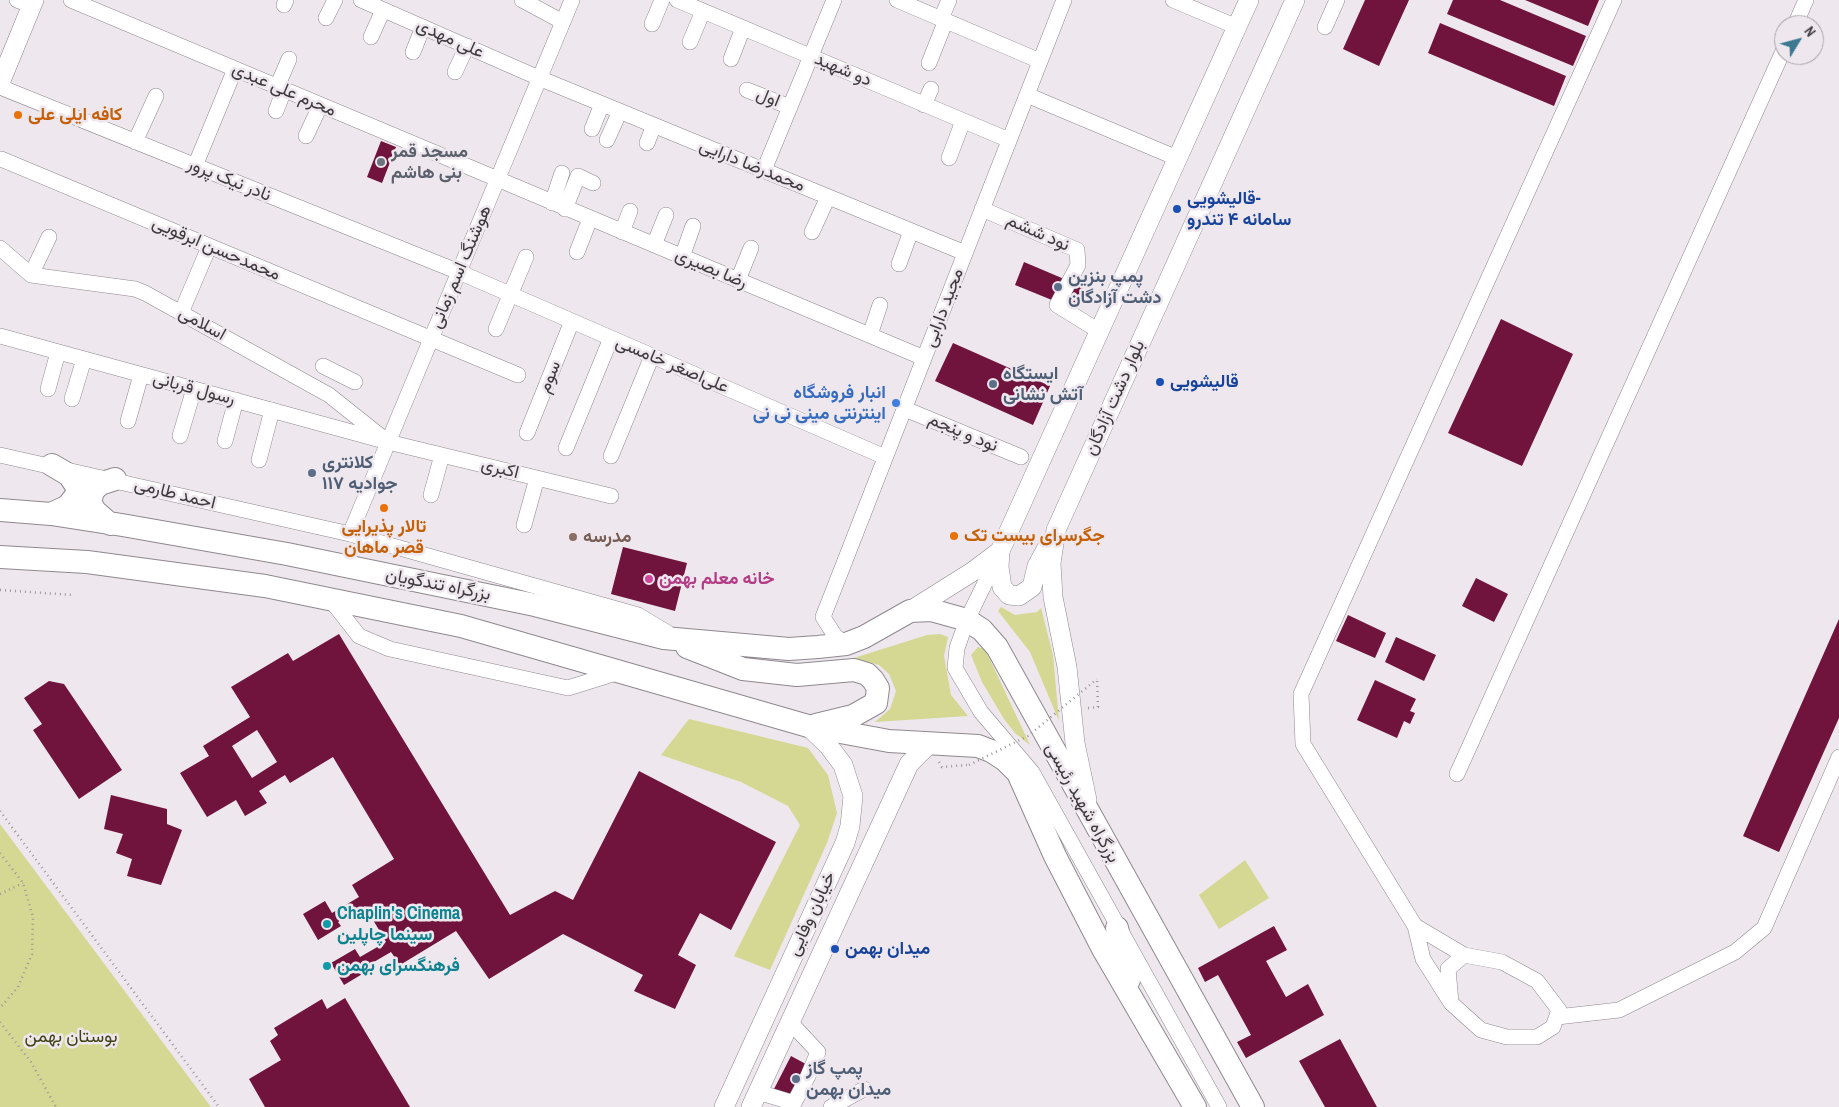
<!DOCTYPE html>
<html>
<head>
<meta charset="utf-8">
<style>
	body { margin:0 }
	#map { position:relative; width:1839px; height:1107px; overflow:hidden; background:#eee7ee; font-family:"Archivo Narrow",sans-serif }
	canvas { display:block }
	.north { position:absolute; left:1774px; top:15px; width:50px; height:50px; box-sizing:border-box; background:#eee7ee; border:1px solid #a7a2a7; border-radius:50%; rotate:53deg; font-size:14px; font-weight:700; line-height:20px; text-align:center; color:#3c3a3c }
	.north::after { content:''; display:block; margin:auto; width:18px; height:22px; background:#3c7890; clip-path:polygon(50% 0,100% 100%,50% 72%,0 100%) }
</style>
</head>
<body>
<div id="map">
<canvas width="1839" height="1107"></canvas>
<div class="north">N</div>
</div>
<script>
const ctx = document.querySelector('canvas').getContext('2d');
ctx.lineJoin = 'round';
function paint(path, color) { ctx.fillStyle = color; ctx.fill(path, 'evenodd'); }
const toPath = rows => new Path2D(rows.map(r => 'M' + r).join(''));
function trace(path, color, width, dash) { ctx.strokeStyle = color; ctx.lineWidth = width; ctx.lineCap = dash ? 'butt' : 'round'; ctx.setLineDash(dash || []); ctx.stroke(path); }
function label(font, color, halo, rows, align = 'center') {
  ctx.font = font + ' "Archivo Narrow",Vazirmatn,sans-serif'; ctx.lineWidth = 5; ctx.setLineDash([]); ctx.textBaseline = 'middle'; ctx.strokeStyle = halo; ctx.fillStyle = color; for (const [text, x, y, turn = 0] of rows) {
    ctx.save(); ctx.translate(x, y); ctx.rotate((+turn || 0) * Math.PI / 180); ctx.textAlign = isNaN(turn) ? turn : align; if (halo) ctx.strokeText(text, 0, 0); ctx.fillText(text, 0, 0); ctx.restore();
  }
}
paint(toPath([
	[1001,607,1015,615,1037,612,1041,608,1053,655,1059,721,1030,652,998,611],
	[940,634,948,637,944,656,951,695,968,716,875,722,890,709,896,691,889,674,879,665,854,658,927,635],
	[978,647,985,649,1030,745,1015,733,1004,719,982,682,971,655],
	[689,719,808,748,828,775,837,813,827,843,770,970,734,956,800,825,788,806,741,782,661,755],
	[0,824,211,1107,0,1107],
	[1245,860,1269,898,1219,929,1199,895]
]), '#d4d892');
paint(toPath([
	[1365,0,1409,0,1379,66,1343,49],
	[1453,0,1500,0,1586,36,1573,66,1447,14],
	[1525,0,1599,0,1588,26],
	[1440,23,1566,76,1554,106,1428,53],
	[381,141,396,147,382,183,367,177],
	[1024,262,1083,287,1074,309,1015,285],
	[1501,319,1573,354,1522,466,1448,433],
	[953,343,1050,386,1033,425,935,381],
	[623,547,687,563,675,611,611,594],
	[1476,578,1508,594,1494,622,1462,606],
	[1348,615,1386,633,1375,658,1336,641],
	[1839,619,1839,718,1779,852,1743,836],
	[339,634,510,915,555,891,573,900,639,771,776,842,731,930,700,913,678,955,696,965,675,1009,634,991,643,975,563,934,489,979,456,931,400,965,391,952,367,966,369,970,344,985,331,963,355,949,360,957,386,942,365,906,338,922,341,926,318,940,303,914,325,901,332,913,359,897,352,885,394,859,333,757,290,783,285,775,259,791,267,803,245,816,236,800,207,817,180,773,209,756,203,746,250,717,231,687,288,653,293,661],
	[257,730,277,762,252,778,232,746],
	[1396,637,1436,655,1424,681,1385,662],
	[1375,680,1416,699,1410,711,1415,713,1410,724,1404,721,1397,738,1357,720],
	[49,681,64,684,122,770,79,799,33,730,42,724,24,698],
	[111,795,167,809,167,824,182,830,161,885,127,876,132,859,116,853,123,834,104,829],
	[1274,926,1287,950,1266,961,1286,997,1308,984,1324,1015,1246,1058,1237,1042,1251,1035,1218,975,1205,982,1198,968],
	[345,998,410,1107,265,1107,249,1079,281,1060,270,1041,278,1035,274,1028,322,999,327,1009],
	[1340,1039,1377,1107,1325,1107,1299,1061],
	[791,1056,817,1070,801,1102,774,1089]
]), '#70143e');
const minor = toPath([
	[17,0,32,6],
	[71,0,924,358],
	[361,0,539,78,965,253],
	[522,0,563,22],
	[677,0,1009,140],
	[897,0,1040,61],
	[1173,0,1237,27],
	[284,5,286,0],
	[326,18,335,0],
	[941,19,949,0],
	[652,24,662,0],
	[1795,25,1806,0],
	[1325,27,1337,0],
	[371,37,383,10],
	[690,42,703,11],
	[413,52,423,27],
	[731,59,743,28],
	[929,63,946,20],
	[455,72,467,46],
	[0,87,459,272,885,457],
	[277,87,289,59],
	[747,90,790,107],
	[1027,95,1177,158],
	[924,105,931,89],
	[276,111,284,90],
	[592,129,602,104],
	[306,136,320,106],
	[607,140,620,111],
	[135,142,156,96],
	[647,143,654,125],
	[949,158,963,121],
	[1,159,518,375],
	[195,166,235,69],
	[764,170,834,0],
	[552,203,562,173],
	[565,209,578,176,593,183],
	[982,209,1077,250,1078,265,1057,305,1099,331],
	[622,232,630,211],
	[812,232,828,197],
	[654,245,666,215],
	[0,248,31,275,135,289,145,293,329,395,383,438],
	[577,252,590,219],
	[682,257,693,226],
	[899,264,911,231],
	[31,275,49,237],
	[738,280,751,248],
	[181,313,209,247],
	[496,329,526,257],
	[870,335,880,305],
	[0,336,388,442,611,496],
	[323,366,355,382],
	[48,389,58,352],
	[72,399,84,359],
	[905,409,1021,457],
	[128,421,141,375],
	[527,433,572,321],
	[180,436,194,389],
	[225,441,236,400],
	[566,448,611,338],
	[0,455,350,534,638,615,668,633],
	[611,456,652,356],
	[259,460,272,410],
	[431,495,442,455],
	[524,525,537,478],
	[350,534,572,0],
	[999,554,967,620,957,648,955,668,981,712,1032,772,1219,1107],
	[330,599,359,636,390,649,568,688,619,672],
	[846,644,835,636,823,617,1064,0],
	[1457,774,1784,49],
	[1415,926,1464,955],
	[1464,955,1502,962,1537,981,1559,1010,1553,1027,1537,1037,1507,1037,1481,1030,1451,1003,1448,969,1464,955],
	[1451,1003,1423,959,1415,926,1303,744,1301,694,1614,0],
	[1557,1017,1619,1010,1735,952,1764,928,1839,757],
	[758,1092,794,1103,808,1076,818,1052,790,1022],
	[831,1107,864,1089]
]);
const major = toPath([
	[0,83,34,0],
	[1000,551,999,567,1002,587,1009,595,1019,596,1032,587,1037,566,1050,542],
	[910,611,972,572,1000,551,1249,0],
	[1087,800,1075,743,1067,667,1053,597,1051,563,1056,530,1295,0],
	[724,1107,845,843,850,826,853,796,843,765,828,745,808,726],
	[751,1107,909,764,928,745]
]);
const highway = toPath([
	[0,510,51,514,122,525,287,554,535,605,664,638,789,649,818,647,846,644,864,637,910,611,931,610,967,620,982,630,997,647,1253,1107],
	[51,514,68,506,77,494,77,487,69,475,52,465],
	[110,524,95,511,90,502,93,491,100,484,115,479],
	[0,557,87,562,265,586,461,626,808,726,889,741,978,746,991,751,1005,760,1018,773,1055,856,1103,949,1195,1107],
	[687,647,743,669,797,675,854,670,867,674,873,680,878,688,876,703,853,716,816,725],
	[1117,928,1129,980]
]);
trace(minor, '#8f898f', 16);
trace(major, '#8f898f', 20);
trace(highway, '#8f898f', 24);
trace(toPath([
	[0,590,73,595],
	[1088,708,1098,707,1097,679],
	[939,762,942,767,967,765],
	[0,811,219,1107],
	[0,853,23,883,33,917,32,954,18,987,0,1008],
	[0,894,23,883],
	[0,1022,31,1062,56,1107]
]), '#9b979b', 2.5, [1, 4]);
trace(minor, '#fff', 15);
trace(major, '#fff', 19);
trace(highway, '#fff', 22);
trace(toPath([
	[969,765,1028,736,1097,679]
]), '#9b979b', 2.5, [1, 4]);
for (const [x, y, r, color] of [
	[18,115,5,"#e8710a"],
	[381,162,5,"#6b7280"],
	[1177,209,5,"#1a4fb4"],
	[1058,287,5,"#5c6f8a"],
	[1160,382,5,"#1a4fb4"],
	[993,384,5,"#5c6f8a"],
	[896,403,5,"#3f7fe0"],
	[312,473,5,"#5c6f8a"],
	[384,508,5,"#e8710a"],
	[954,536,5,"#e8710a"],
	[573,537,5,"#8d6e63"],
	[649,579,5,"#d1479c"],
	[327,924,5,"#0f9aa8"],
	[835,949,5,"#1a4fb4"],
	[327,966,5,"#0f9aa8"],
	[796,1079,5,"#5c6f8a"]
]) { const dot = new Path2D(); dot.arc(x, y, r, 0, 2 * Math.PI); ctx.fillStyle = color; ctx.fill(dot); trace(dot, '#eee7ee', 2); }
label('18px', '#3c3a3c', '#eee7ee', [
	["علی مهدی",450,39,24],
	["دو شهید",843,70,23],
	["محرم علی عبدی",284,90,23],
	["اول",768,98,22],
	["محمدرضا دارایی",752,166,22],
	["نادر نیک پرور",229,180,22],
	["نود ششم",1038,233,24],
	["محمدحسن ابرقویی",216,249,23],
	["هوشنگ اسم زمانی",461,267,-67],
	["رضا بصیری",711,269,23],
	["مجید دارابی",944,308,-69],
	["اسلامی",202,324,29],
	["علی‌اصغر خامسی",672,365,23],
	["سوم",550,377,-68],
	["رسول قربانی",194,389,15],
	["بلوار دشت آزادگان",1115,398,-66],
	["نود و پنجم",963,433,23],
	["اکبری",500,469,14],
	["احمد طارمی",175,494,14],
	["بزرگراه تندگویان",438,585,11],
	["بزرگراه شهید رئیسی",1082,803,61],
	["خیابان وفایی",812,914,-65]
]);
label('bold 18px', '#c56008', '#eee7ee', [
	["کافه ایلی علی",28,115],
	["تالار پذیرایی",384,527,"center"],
	["قصر ماهان",384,548,"center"],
	["جگرسرای بیست تک",964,536]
], 'left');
label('bold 18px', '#5b616d', '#eee7ee', [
	["مسجد قمر",391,152],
	["بنی هاشم",391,173]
], 'left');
label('bold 18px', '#164399', '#eee7ee', [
	["قالیشویی-",1187,199],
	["سامانه ۴ تندرو",1187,220],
	["قالیشویی",1170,382],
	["میدان بهمن",845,949]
], 'left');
label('bold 18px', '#4e5e75', '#eee7ee', [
	["پمپ بنزین",1068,277],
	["دشت آزادگان",1068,298],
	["ایستگاه",1003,374],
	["آتش نشانی",1003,395],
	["کلانتری",322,463],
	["۱۱۷ جوادیه",322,484],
	["پمپ گاز",806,1069],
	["میدان بهمن",806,1090]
], 'left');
label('bold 18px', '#366cbe', '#eee7ee', [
	["انبار فروشگاه",886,393],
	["اینترنتی مینی نی نی",886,414]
], 'right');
label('bold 18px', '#785e54', '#eee7ee', [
	["مدرسه",583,537]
], 'left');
label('bold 18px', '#b23c85', '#eee7ee', [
	["خانه معلم بهمن",659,579]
], 'left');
label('bold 18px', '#0d838f', '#eee7ee', [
	["Chaplin's Cinema",337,914],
	["سینما چاپلین",337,935],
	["فرهنگسرای بهمن",337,966]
], 'left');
label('18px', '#404114', '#eee7ee', [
	["بوستان بهمن",71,1037]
]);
</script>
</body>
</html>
